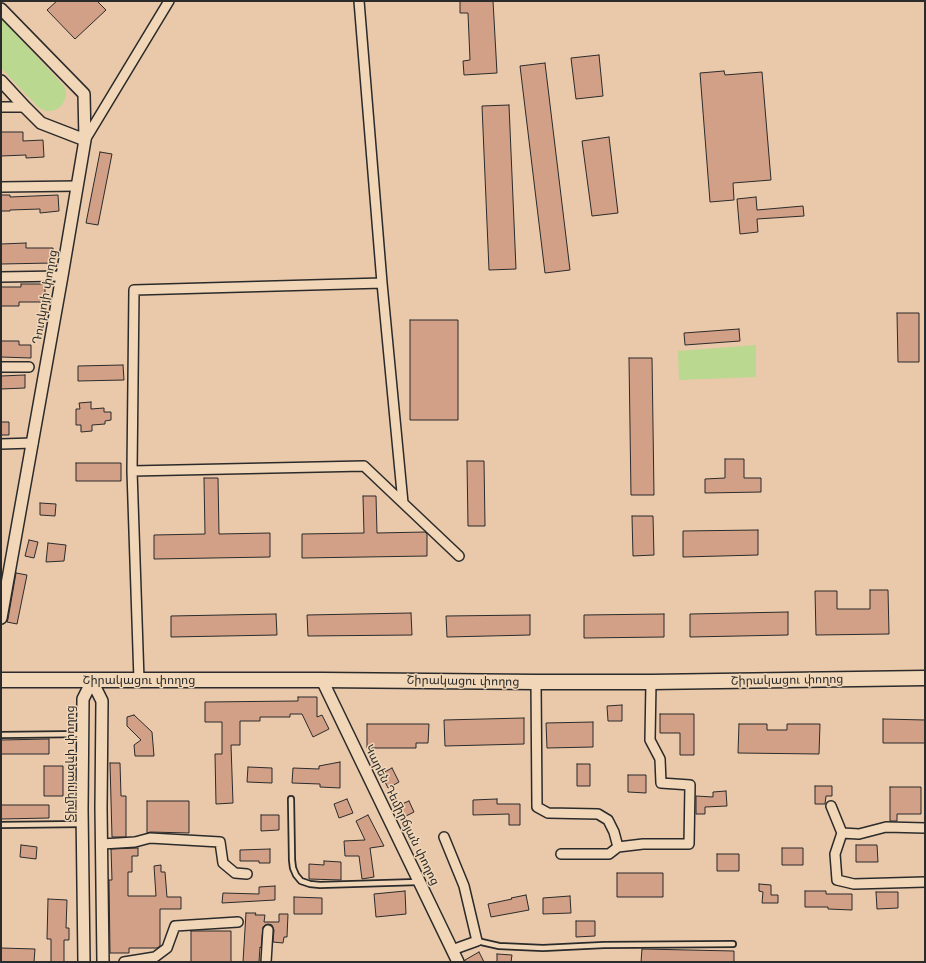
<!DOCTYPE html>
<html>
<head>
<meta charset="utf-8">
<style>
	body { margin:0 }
	#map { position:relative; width:926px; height:963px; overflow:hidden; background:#eac8aa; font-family:Mali,sans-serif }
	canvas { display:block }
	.frame { position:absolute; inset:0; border:2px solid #2b2b2b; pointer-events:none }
</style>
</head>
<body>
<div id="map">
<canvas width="926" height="963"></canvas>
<div class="frame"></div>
</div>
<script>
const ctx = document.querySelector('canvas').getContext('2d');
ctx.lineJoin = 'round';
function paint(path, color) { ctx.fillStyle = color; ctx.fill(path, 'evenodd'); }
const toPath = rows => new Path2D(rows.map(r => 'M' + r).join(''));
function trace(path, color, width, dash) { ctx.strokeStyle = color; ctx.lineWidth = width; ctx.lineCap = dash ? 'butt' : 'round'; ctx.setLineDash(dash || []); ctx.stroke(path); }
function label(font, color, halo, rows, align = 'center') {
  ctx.font = font + ' Mali,"Noto Sans Armenian",sans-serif'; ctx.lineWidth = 3; ctx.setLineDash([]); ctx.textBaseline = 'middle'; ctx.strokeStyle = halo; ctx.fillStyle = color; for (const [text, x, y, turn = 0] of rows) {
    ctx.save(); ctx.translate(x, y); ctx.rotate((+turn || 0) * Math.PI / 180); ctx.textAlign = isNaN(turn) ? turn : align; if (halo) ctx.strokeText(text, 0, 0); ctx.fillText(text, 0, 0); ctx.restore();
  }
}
paint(toPath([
	[1,18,64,86,66,91,66,96,64,101,61,106,57,109,52,111,46,111,41,109,37,106,1,68],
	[756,345,756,377,679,380,678,351]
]), '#bad890');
const building = toPath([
	[57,1,97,1,106,10,75,39,47,10,57,1],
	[460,1,493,1,497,73,464,75,463,61,470,60,468,13,460,13,460,1],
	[599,55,603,96,576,99,571,58,599,55],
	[545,63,570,270,545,273,520,66,545,63],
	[724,71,725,75,762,72,771,180,733,183,734,200,710,202,700,73,724,71],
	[509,105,516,269,489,270,482,106,509,105],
	[1,132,23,132,23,141,43,140,44,157,26,158,26,155,1,156,1,132],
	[609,137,618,213,592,216,582,141,609,137],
	[100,152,112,154,98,225,86,223,100,152],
	[1,195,10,195,10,197,58,195,59,211,40,213,40,209,10,210,10,211,1,211,1,195],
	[756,197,757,210,803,206,804,216,757,219,758,232,740,234,737,199,756,197],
	[26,243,26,248,53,248,53,263,1,264,1,244,26,243],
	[21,284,45,284,45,302,19,302,19,306,1,306,1,287,21,287,21,284],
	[897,313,919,313,919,362,898,362,897,313],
	[410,320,458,320,458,420,410,420,410,320],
	[739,329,740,341,685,345,684,333,739,329],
	[1,341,19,341,19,345,31,345,31,358,1,357,1,341],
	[629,358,652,358,654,495,631,495,629,358],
	[123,365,124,380,78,381,78,366,123,365],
	[25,375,25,388,1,389,1,376,25,375],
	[91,402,91,409,104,408,104,412,111,412,111,420,105,421,105,424,92,425,92,431,81,432,81,425,76,425,76,409,80,409,79,403,91,402],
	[1,422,9,422,9,435,1,435,1,422],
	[725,459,744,459,744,478,761,478,761,492,705,493,705,479,725,478,725,459],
	[467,461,484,461,485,526,468,526,467,461],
	[76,463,121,463,121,481,76,481,76,463],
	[204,478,218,478,219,534,270,533,270,557,154,559,154,535,205,534,204,478],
	[363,496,376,496,377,533,425,532,427,534,427,556,302,558,302,534,364,533,363,496],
	[40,503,56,504,55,516,40,515,40,503],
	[632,516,653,516,654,555,633,556,632,516],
	[758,530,758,555,683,557,683,531,758,530],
	[29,540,38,542,34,558,25,556,29,540],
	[48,543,66,545,64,561,46,562,48,543],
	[16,573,27,575,17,624,7,622,8,619,16,573],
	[870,590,888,590,889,634,816,635,815,591,837,591,837,609,870,609,870,590],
	[788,612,788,635,690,637,690,614,788,612],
	[411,613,412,635,308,636,307,615,411,613],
	[276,614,277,635,171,637,171,616,276,614],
	[664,614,664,637,584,638,584,615,664,614],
	[530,615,530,635,447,637,446,616,530,615],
	[298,697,317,697,317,717,322,715,329,729,313,737,302,714,290,714,290,717,260,717,260,721,240,721,240,745,231,745,233,803,216,804,215,754,222,754,222,722,205,722,205,702,298,701,298,697],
	[622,705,622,721,608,721,607,706,622,705],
	[660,714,694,714,694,755,680,755,680,733,660,733,660,714],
	[134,715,152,732,154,756,135,756,134,745,141,740,127,726,127,717,134,715],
	[524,718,524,744,445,746,444,720,524,718],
	[883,719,925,720,925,743,883,743,883,719],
	[593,722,593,747,547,748,546,723,593,722],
	[367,724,429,724,428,743,416,743,416,748,367,748,367,724],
	[739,724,767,724,767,730,787,730,787,724,820,724,819,754,738,753,739,724],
	[49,739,49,754,1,754,1,740,49,739],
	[340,762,340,788,320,787,320,784,292,783,293,768,319,769,319,766,340,762],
	[110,763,120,763,121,796,126,796,126,837,112,837,110,763],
	[577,764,590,764,590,786,577,786,577,764],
	[44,766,63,766,63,796,44,796,44,766],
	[248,767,272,768,272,783,247,782,248,767],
	[392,768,399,782,388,788,381,774,392,768],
	[628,775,646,775,646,793,628,792,628,775],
	[815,786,832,786,832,796,826,796,825,804,815,804,815,786],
	[890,787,921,787,921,814,897,814,897,821,890,821,890,787],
	[726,791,727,806,705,807,705,814,696,814,696,796,713,797,713,792,726,791],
	[347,799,353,813,339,818,334,804,347,799],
	[497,799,497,804,520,804,520,825,509,825,509,814,473,815,473,800,497,799],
	[147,801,189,801,189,833,150,832,147,833,147,801],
	[409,801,414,812,402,818,397,806,409,801],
	[1,805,49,805,49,818,1,819,1,805],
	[261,815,279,815,279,830,261,831,261,815],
	[368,815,384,846,370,848,374,877,362,879,359,856,345,856,344,841,365,840,356,821,368,815],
	[21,845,37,847,36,859,20,857,21,845],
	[856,845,877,845,878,862,856,862,856,845],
	[138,848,138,856,132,856,132,872,128,872,128,896,156,896,154,866,161,865,161,872,165,872,167,897,181,897,181,909,160,909,160,946,157,948,129,948,129,953,110,953,109,880,112,880,111,849,138,848],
	[782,848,803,848,803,865,782,865,782,848],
	[270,849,270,863,259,863,259,861,240,861,240,850,270,849],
	[717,854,739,854,739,871,717,871,717,854],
	[324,861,341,862,341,880,309,879,309,864,324,865,324,861],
	[617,873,663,873,663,897,617,897,617,873],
	[759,884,771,885,771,895,778,895,778,903,762,903,763,892,759,891,759,884],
	[275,886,275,900,222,903,223,893,259,894,259,887,275,886],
	[405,891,406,914,376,917,374,894,405,891],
	[805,891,826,891,826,894,852,894,852,910,828,909,828,907,805,907,805,891],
	[876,892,898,892,898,908,877,909,876,892],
	[526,895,529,910,491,917,488,904,512,899,511,898,526,895],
	[570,896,571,913,543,914,543,898,570,896],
	[294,897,322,898,322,914,294,914,294,897],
	[48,899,67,900,66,928,69,928,69,940,64,940,64,962,51,962,51,939,47,939,48,899],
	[246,913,256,913,255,915,265,915,264,922,279,922,279,914,288,914,287,937,284,937,283,943,273,942,274,930,272,925,268,924,265,925,263,927,261,948,260,947,259,962,243,962,246,913],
	[576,921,595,921,595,936,576,937,576,921],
	[191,931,231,931,231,962,191,962,191,931],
	[1,948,35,949,34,962,1,962,1,948],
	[642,949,734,951,734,962,641,962,642,949],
	[479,952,484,962,465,962,465,960,479,952],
	[497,954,512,955,511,962,497,962,497,954]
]);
paint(building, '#d1a087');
trace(building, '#2b2b2b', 1);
const service = toPath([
	[1,735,83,734],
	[291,799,292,860,293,868,296,875,301,881,310,884,320,885,418,882],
	[1,825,81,824],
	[477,941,499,946,543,948,604,945,733,944]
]);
const minor = toPath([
	[359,1,382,283,403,503,459,556],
	[1,107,25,107],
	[85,140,169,1],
	[1,187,77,186],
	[1,277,62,276],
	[1,367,29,367],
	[1,444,33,443],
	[132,471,364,466,403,503],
	[139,680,132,471,134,290,382,283],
	[536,682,537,807,548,813,598,814,608,820,614,832,618,847,643,844,689,844,690,785,661,783,660,759,650,740,651,682],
	[831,806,842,833,835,854,837,880,854,884,925,882],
	[842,833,859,834,886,827,925,828],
	[444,837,464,886,477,941,452,950],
	[102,844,135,842,150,838,220,842,223,863,235,873,247,874],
	[561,854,609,854,618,847],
	[124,962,155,957,167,948,175,926,238,922],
	[266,962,268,930]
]);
const tertiary = toPath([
	[1,9,84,94,85,140,62,276,1,618],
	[1,81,25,107,41,123,85,140],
	[322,680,458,962],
	[92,681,102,701,101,808,103,962],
	[84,962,82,809,83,699,92,681]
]);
const primary = toPath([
	[1,680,322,680,536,682,651,682,925,678]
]);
trace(service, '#2b2b2b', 8);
trace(minor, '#2b2b2b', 12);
trace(tertiary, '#2b2b2b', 14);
trace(primary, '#2b2b2b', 17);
trace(service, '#f1d7b8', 4.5);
trace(minor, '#f1d7b8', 9);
trace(tertiary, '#f1d7b8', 11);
trace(primary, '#f1d7b8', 14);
label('12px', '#2b2b2b', '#f1d7b8', [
	["Դուդկոյի փողոց",45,297,-80],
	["Շիրակացու փողոց",139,680],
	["Շիրակացու փողոց",787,680,-1],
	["Շիրակացու փողոց",463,681,1],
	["Տիմիրյազևի փողոց",70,763,-90],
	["Կարեն Դեմիրճյան փողոց",402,815,64]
]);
</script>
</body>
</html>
